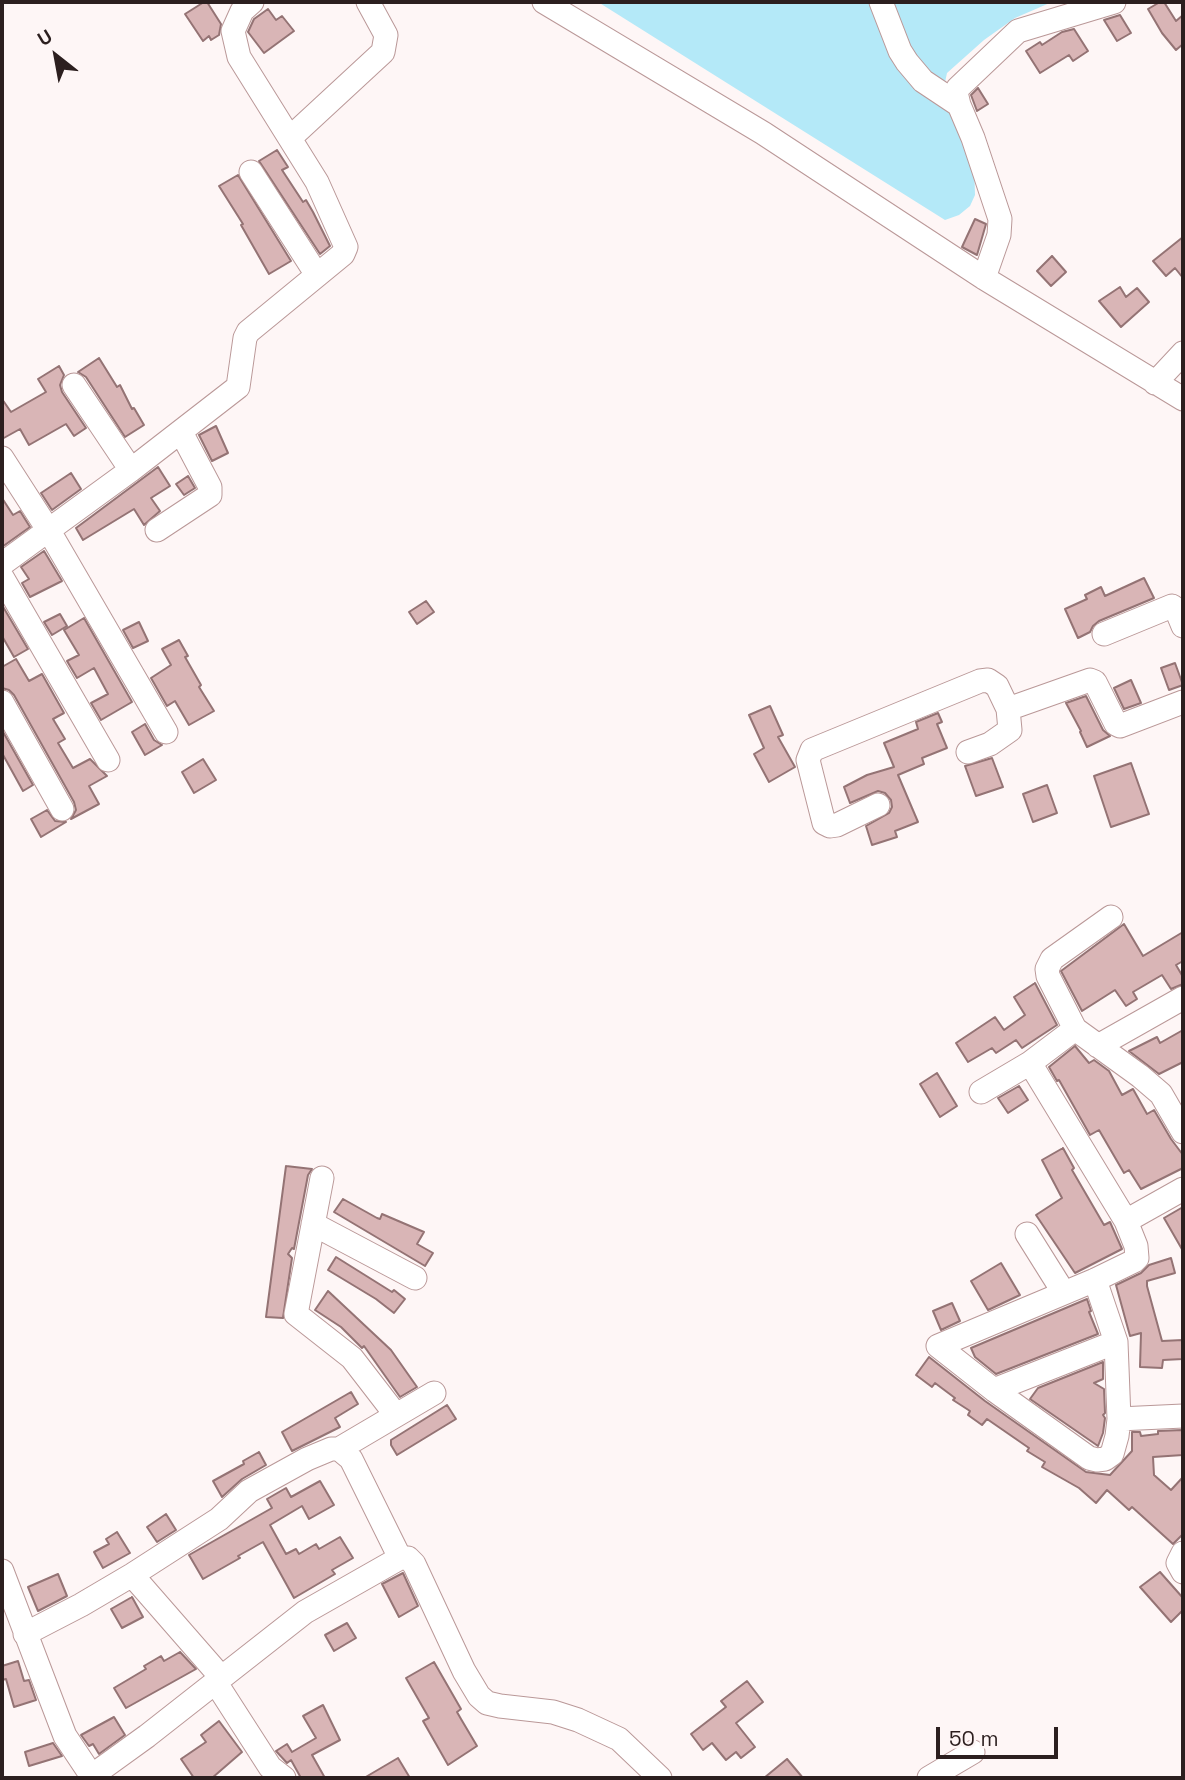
<!DOCTYPE html>
<html>
<head>
<meta charset="utf-8">
<style>
	body { margin:0 }
	#map { position:relative; width:1185px; height:1780px; overflow:hidden; background:#fef6f6; font-family:"Space Grotesk",sans-serif }
	canvas { display:block }
	.frame { position:absolute; inset:0; border:4px solid #2c1f1f; pointer-events:none }
	.north { position:absolute; left:21px; top:21px; width:70px; height:70px; -webkit-text-stroke:5px #fef6f6; paint-order:stroke; rotate:329deg; font-size:19px; font-weight:700; line-height:28px; text-align:center; color:#2c1f1f }
	.north::after { content:''; display:block; margin:auto; width:24px; height:32px; background:#2c1f1f; clip-path:polygon(50% 0,100% 100%,50% 72%,0 100%) }
	.scale { position:absolute; left:936px; top:1727px; width:122px; height:32px; box-sizing:border-box; border:4px solid #2c1f1f; border-top:0; padding-left:9px; font-size:21px; line-height:24px; white-space:nowrap; color:#2c1f1f; -webkit-text-stroke:5px #fef6f6; paint-order:stroke }
</style>
</head>
<body>
<div id="map">
<canvas width="1185" height="1780"></canvas>
<div class="frame"></div>
<div class="north">U</div>
<div class="scale">50 m</div>
</div>
<script>
const ctx = document.querySelector('canvas').getContext('2d');
ctx.lineJoin = 'round';
function paint(path, color) { ctx.fillStyle = color; ctx.fill(path, 'evenodd'); }
const toPath = rows => new Path2D(rows.map(r => 'M' + r).join(''));
function trace(path, color, width, dash) { ctx.strokeStyle = color; ctx.lineWidth = width; ctx.lineCap = dash ? 'butt' : 'round'; ctx.setLineDash(dash || []); ctx.stroke(path); }
paint(toPath([
	[598,2,1052,2,1015,18,984,40,947,73,944,87,974,161,975,195,970,206,959,215,945,220]
]), '#b4e9f8');
const building = toPath([
	[204,2,207,2,221,24,219,35,211,40,209,36,203,41,185,14,204,2],
	[1160,2,1164,2,1176,21,1183,15,1183,44,1176,50,1162,33,1148,9,1160,2],
	[268,9,276,20,282,16,294,31,264,53,248,32,254,19,268,9],
	[1120,15,1131,33,1117,41,1104,20,1120,15],
	[1074,29,1088,51,1073,61,1069,55,1040,73,1026,51,1040,42,1042,45,1062,32,1074,29],
	[978,88,988,104,977,111,971,95,978,88],
	[277,150,288,167,282,170,303,202,306,200,313,212,330,246,320,254,259,161,277,150],
	[238,175,291,261,269,274,241,225,243,224,219,186,238,175],
	[975,219,986,224,977,255,962,247,975,219],
	[1183,237,1183,278,1175,268,1166,276,1153,261,1183,237],
	[1052,256,1066,272,1051,286,1037,271,1052,256],
	[1120,287,1126,297,1137,288,1149,302,1121,327,1099,301,1120,287],
	[99,358,117,387,120,385,132,409,134,408,144,425,125,437,86,377,78,372,99,358],
	[59,366,64,375,60,385,62,392,86,428,74,436,66,424,29,445,20,429,2,439,2,399,11,412,46,392,38,379,59,366],
	[216,426,228,453,212,461,199,435,216,426],
	[158,467,170,486,151,498,160,511,144,525,134,509,83,540,76,528,158,467],
	[71,473,81,489,52,510,41,493,71,473],
	[188,476,195,488,184,495,176,484,188,476],
	[2,498,13,515,20,511,30,527,2,547,2,498],
	[44,551,62,581,30,597,22,583,29,579,21,567,44,551],
	[1144,578,1154,598,1099,621,1093,626,1090,632,1078,638,1065,609,1087,599,1085,595,1101,587,1105,596,1144,578],
	[426,601,434,612,417,624,409,612,426,601],
	[2,605,28,649,14,657,2,636,2,605],
	[60,614,67,626,52,635,44,622,60,614],
	[84,618,132,702,101,720,91,703,108,694,94,668,77,678,67,661,79,655,64,630,84,618],
	[139,622,148,641,133,648,123,630,139,622],
	[179,640,188,656,185,657,201,685,199,687,214,711,189,725,175,701,167,706,151,678,171,665,162,649,179,640],
	[16,659,29,681,42,674,64,713,53,719,65,739,58,743,73,768,90,759,107,776,89,786,99,804,71,819,76,810,74,802,14,695,9,690,2,688,2,667,16,659],
	[1175,663,1183,685,1169,690,1161,668,1175,663],
	[1131,680,1141,703,1124,709,1114,688,1131,680],
	[1086,696,1103,730,1110,736,1087,747,1080,732,1081,731,1066,703,1086,696],
	[770,706,783,735,778,737,795,767,769,782,754,754,764,748,749,715,770,706],
	[938,713,942,722,937,724,947,748,922,758,924,764,898,775,918,822,895,831,897,837,872,845,866,826,889,813,892,807,891,800,885,793,878,791,850,803,844,787,867,775,894,767,884,743,918,729,916,722,938,713],
	[145,724,154,740,162,745,145,755,132,732,145,724],
	[2,730,33,785,23,791,2,753,2,730],
	[992,758,1003,787,976,796,965,766,992,758],
	[203,759,216,780,194,793,182,772,203,759],
	[1131,763,1149,814,1111,827,1094,776,1131,763],
	[1047,785,1057,813,1033,822,1023,794,1047,785],
	[47,810,55,821,66,822,41,837,31,819,47,810],
	[1124,924,1143,956,1183,932,1183,961,1176,965,1183,977,1183,984,1171,989,1162,975,1133,992,1137,999,1126,1006,1115,990,1082,1011,1061,971,1124,924],
	[1035,983,1057,1025,1022,1048,1016,1040,996,1053,992,1048,968,1062,956,1043,995,1017,1004,1030,1025,1015,1014,997,1035,983],
	[1183,1030,1183,1062,1159,1074,1129,1051,1157,1037,1160,1043,1183,1030],
	[1075,1046,1089,1063,1094,1060,1109,1071,1122,1095,1133,1089,1147,1114,1154,1110,1171,1139,1183,1155,1183,1168,1141,1189,1129,1170,1124,1173,1099,1130,1090,1135,1059,1080,1057,1081,1049,1067,1075,1046],
	[937,1073,957,1106,940,1117,920,1084,937,1073],
	[1019,1086,1028,1100,1008,1113,998,1098,1019,1086],
	[1063,1148,1074,1168,1072,1170,1104,1225,1110,1222,1122,1249,1075,1273,1036,1215,1062,1198,1042,1160,1063,1148],
	[286,1166,312,1169,308,1175,294,1249,292,1248,288,1254,292,1258,283,1318,266,1317,286,1166],
	[343,1199,377,1218,380,1219,382,1214,424,1232,417,1244,433,1253,425,1266,334,1212,343,1199],
	[1183,1207,1183,1251,1164,1218,1183,1207],
	[336,1257,392,1292,394,1290,405,1299,394,1313,376,1299,328,1270,336,1257],
	[1171,1258,1175,1273,1147,1281,1147,1286,1162,1341,1183,1340,1183,1359,1163,1360,1162,1368,1140,1367,1141,1333,1130,1336,1116,1285,1141,1273,1149,1265,1171,1258],
	[1001,1263,1020,1295,988,1310,971,1281,1001,1263],
	[328,1291,391,1350,417,1387,400,1397,364,1346,362,1348,341,1327,315,1310,328,1291],
	[1087,1299,1091,1311,1089,1312,1098,1334,996,1374,975,1357,971,1348,1087,1299],
	[952,1303,960,1321,941,1330,933,1311,952,1303],
	[929,1357,985,1401,1086,1472,1110,1475,1132,1451,1132,1432,1140,1432,1141,1436,1158,1434,1158,1431,1183,1430,1183,1455,1153,1457,1154,1475,1171,1490,1183,1477,1183,1534,1173,1544,1132,1507,1129,1510,1107,1490,1096,1503,1079,1488,1042,1467,1045,1462,1027,1451,1029,1448,987,1419,982,1425,968,1415,970,1411,953,1400,955,1398,935,1383,932,1387,916,1375,929,1357],
	[1103,1362,1103,1379,1094,1383,1104,1389,1105,1413,1103,1415,1105,1418,1103,1433,1098,1446,1030,1399,1038,1388,1103,1362],
	[351,1392,358,1404,335,1418,340,1427,292,1451,282,1432,351,1392],
	[447,1405,456,1419,397,1455,391,1445,391,1440,447,1405],
	[259,1452,266,1465,242,1479,222,1497,213,1481,244,1464,243,1461,259,1452],
	[320,1481,334,1505,309,1519,302,1506,270,1525,286,1554,296,1549,299,1554,316,1544,319,1549,340,1537,353,1558,332,1570,335,1574,294,1598,263,1542,238,1556,240,1558,203,1579,189,1555,272,1508,267,1499,286,1488,291,1497,320,1481],
	[166,1514,176,1530,157,1542,147,1527,166,1514],
	[117,1532,130,1553,103,1568,94,1552,109,1544,106,1539,117,1532],
	[1160,1572,1183,1598,1183,1610,1171,1622,1140,1587,1160,1572],
	[403,1573,418,1606,399,1617,382,1584,403,1573],
	[58,1574,67,1596,38,1611,28,1587,58,1574],
	[132,1597,143,1617,122,1628,111,1609,132,1597],
	[347,1623,356,1638,334,1651,325,1635,347,1623],
	[180,1652,196,1669,126,1708,114,1688,146,1669,144,1666,161,1656,164,1661,180,1652],
	[18,1661,24,1681,29,1680,36,1700,14,1707,6,1679,2,1680,2,1666,18,1661],
	[434,1662,461,1709,457,1712,461,1719,477,1746,448,1765,423,1721,429,1718,406,1678,434,1662],
	[747,1681,763,1702,736,1723,755,1747,741,1758,736,1752,726,1760,712,1743,703,1750,691,1734,726,1707,721,1701,747,1681],
	[323,1705,340,1740,312,1755,325,1778,301,1778,291,1760,287,1763,276,1751,287,1744,292,1752,316,1738,303,1716,323,1705],
	[114,1717,125,1735,99,1754,93,1744,89,1746,81,1735,114,1717],
	[219,1721,242,1752,212,1778,194,1778,181,1759,206,1742,201,1735,219,1721],
	[53,1743,62,1756,29,1766,25,1752,53,1743],
	[398,1758,410,1778,364,1778,398,1758],
	[787,1759,803,1778,764,1778,787,1759]
]);
paint(building, '#d9b5b6');
trace(building, '#947374', 2);
const minor = toPath([
	[544,2,763,133,984,278,1183,399],
	[881,2,900,51,907,62,923,81,959,105],
	[290,138,383,52,386,35,368,2],
	[251,172,317,275],
	[984,278,999,235,1000,219,973,138,959,105,956,92,958,88,1018,31,1114,2],
	[1155,383,1183,353],
	[74,385,131,470],
	[2,458,49,531,166,732],
	[157,530,210,495,210,487,181,432],
	[2,564,131,470,238,387,245,338,248,332,343,254,346,247,317,182,239,57,233,31,242,11,252,2],
	[2,577,108,760],
	[1104,634,1172,606,1176,609,1183,626],
	[2,702,62,809],
	[1008,709,1090,680,1095,682,1116,724,1120,726,1183,702],
	[878,805,837,825,830,826,824,823,808,760,812,750,980,681,988,680,997,686,1008,709,1010,730,990,744,968,752],
	[1111,917,1052,959,1047,969,1048,976,1075,1029,1140,1076,1161,1094,1183,1132],
	[1098,1046,1183,998],
	[1030,1063,1126,1221,1136,1246,1137,1258,1134,1261,1095,1280,938,1346,994,1390,1089,1458,1097,1460,1105,1459,1112,1454,1117,1436,1119,1419,1116,1342,1095,1280],
	[981,1092,1030,1063,1075,1029],
	[322,1178,296,1314,352,1358,396,1415],
	[1126,1221,1183,1189],
	[313,1224,415,1278],
	[1027,1234,1064,1293],
	[994,1390,1116,1342],
	[1119,1419,1183,1416],
	[339,1449,434,1393],
	[1183,1553,1178,1563,1183,1572],
	[2,1571,65,1736,93,1778],
	[132,1575,221,1677],
	[25,1634,81,1605,132,1575,219,1519,249,1491,307,1459,331,1449,339,1449,351,1459,400,1558,408,1558,414,1564,464,1671,479,1696,487,1703,500,1706,553,1712,578,1720,619,1739,660,1778],
	[216,1683,270,1767,284,1778],
	[93,1775,147,1736,305,1612,400,1558],
	[929,1778,973,1752]
]);
trace(minor, '#ba9898', 25);
trace(minor, '#fff', 23);
</script>
</body>
</html>
